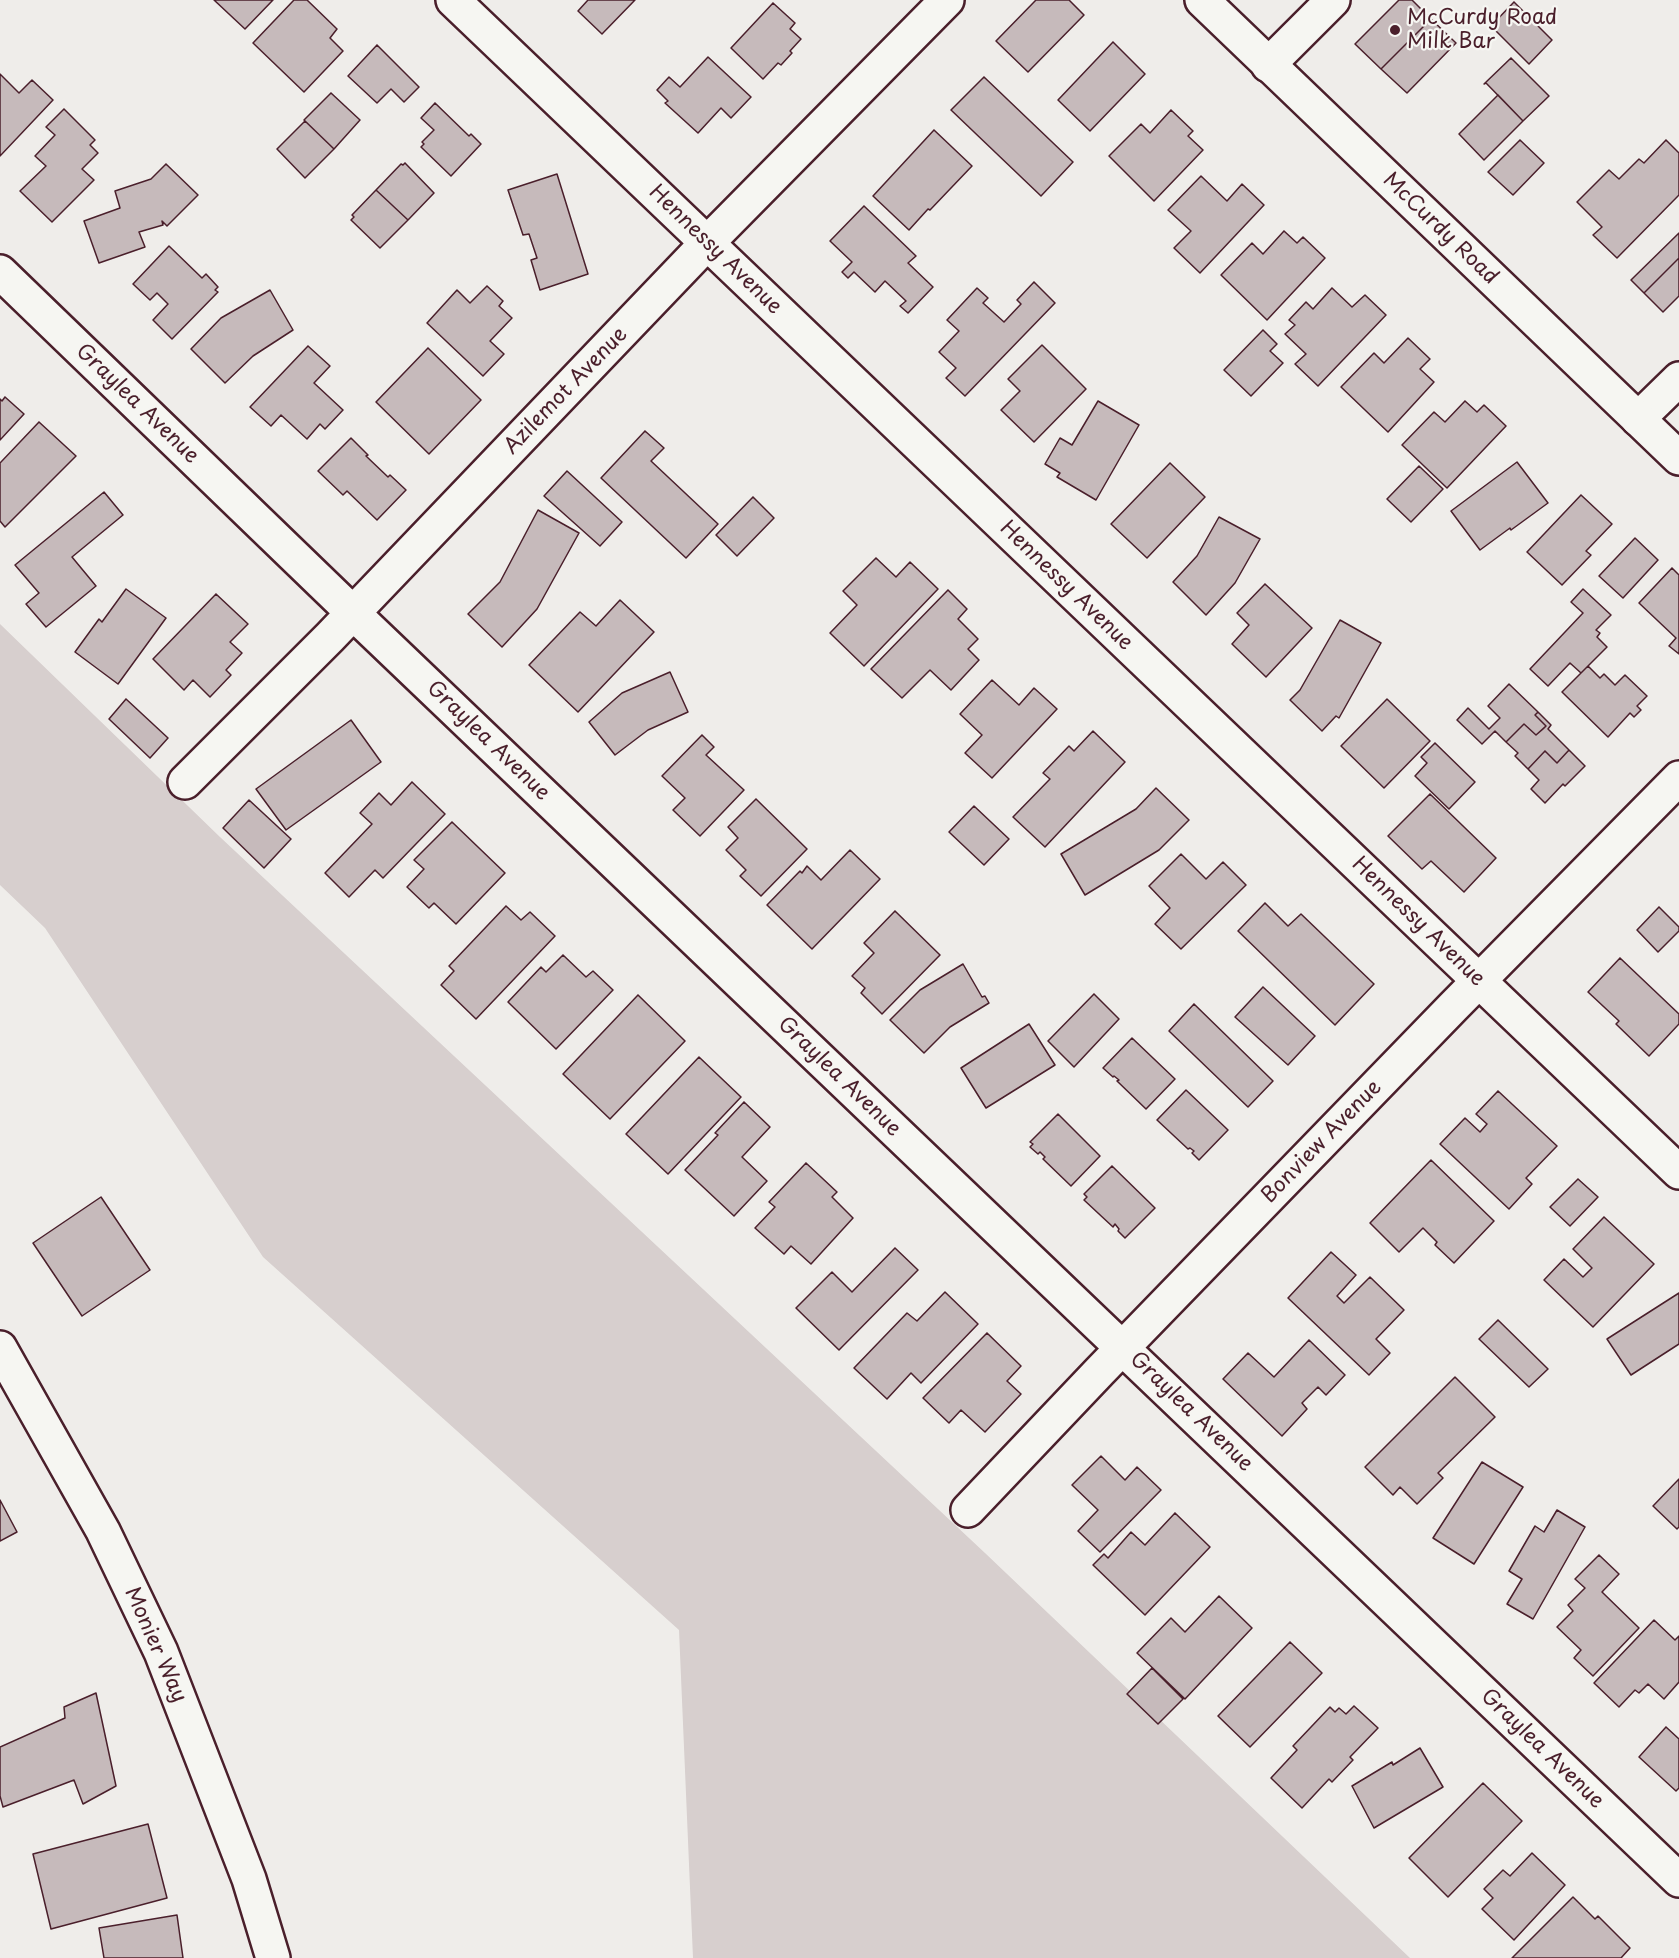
<!DOCTYPE html>
<html>
<head>
<meta charset="utf-8">
<style>
	body { margin:0 }
	canvas { display:block; background:#efedea }
</style>
</head>
<body>
<canvas width="1679" height="1958"></canvas>
<script>
const ctx = document.querySelector('canvas').getContext('2d');
ctx.lineJoin = 'round';
function paint(path, color) { ctx.fillStyle = color; ctx.fill(path, 'evenodd'); }
const toPath = rows => new Path2D(rows.map(r => 'M' + r).join(''));
function trace(path, color, width, dash) { ctx.strokeStyle = color; ctx.lineWidth = width; ctx.lineCap = dash ? 'butt' : 'round'; ctx.setLineDash(dash || []); ctx.stroke(path); }
function label(font, color, halo, rows, align = 'center') {
  ctx.font = font + ' "Playpen Sans",sans-serif'; ctx.lineWidth = 4.5; ctx.setLineDash([]); ctx.textBaseline = 'middle'; ctx.strokeStyle = halo; ctx.fillStyle = color; for (const [text, x, y, turn = 0] of rows) {
    ctx.save(); ctx.translate(x, y); ctx.rotate((+turn || 0) * Math.PI / 180); ctx.textAlign = isNaN(turn) ? turn : align; if (halo) ctx.strokeText(text, 0, 0); ctx.fillText(text, 0, 0); ctx.restore();
  }
}
paint(toPath([
	[0,624,220,837,985,1553,1410,1958,693,1958,679,1630,263,1257,45,928,0,885]
]), '#d7cfce');
const building = toPath([
	[214,0,273,0,245,29,214,0],
	[294,0,307,0,337,29,330,38,343,51,304,92,253,43,294,0],
	[588,0,635,0,602,34,578,11,588,0],
	[1036,0,1069,0,1084,15,1028,72,996,41,1036,0],
	[1399,0,1412,0,1431,19,1381,69,1355,44,1399,0],
	[1514,2,1552,40,1529,64,1491,26,1514,2],
	[773,3,795,23,790,29,801,39,790,51,792,53,781,65,778,63,763,79,731,48,773,3],
	[1431,19,1456,43,1407,93,1381,69,1431,19],
	[1113,42,1145,74,1090,131,1058,100,1113,42],
	[377,45,419,87,404,102,391,89,377,103,348,76,377,45],
	[708,57,751,97,731,118,721,108,698,133,665,103,668,101,657,90,669,77,680,87,708,57],
	[1511,58,1549,96,1523,121,1486,83,1484,84,1511,58],
	[0,74,19,93,32,80,53,100,0,156,0,74],
	[984,77,1073,162,1041,196,951,110,984,77],
	[331,93,360,120,334,149,304,120,331,93],
	[1498,95,1523,121,1484,160,1459,134,1498,95],
	[435,103,469,136,471,134,481,144,451,176,421,147,424,144,422,142,434,130,421,118,435,103],
	[64,109,95,140,90,145,98,153,82,169,94,180,52,222,20,191,46,166,35,156,55,135,46,127,64,109],
	[1171,110,1193,131,1188,136,1203,150,1154,201,1109,156,1141,124,1150,133,1171,110],
	[305,121,334,149,305,178,277,149,305,121],
	[934,130,972,166,930,210,928,209,909,230,873,196,934,130],
	[1520,140,1544,163,1513,195,1488,172,1520,140],
	[1666,140,1679,153,1679,195,1617,258,1593,235,1602,227,1577,202,1609,170,1619,179,1639,159,1644,163,1666,140],
	[405,163,434,193,408,220,376,190,401,164,403,165,405,163],
	[166,164,198,195,167,226,162,221,163,225,139,232,145,247,99,263,84,221,120,208,115,191,151,179,166,164],
	[557,174,588,274,540,290,531,260,537,258,529,234,523,235,508,190,557,174],
	[1201,176,1227,201,1242,184,1264,205,1200,273,1174,248,1191,231,1168,210,1201,176],
	[376,190,408,220,380,248,351,220,354,217,352,215,376,190],
	[864,206,916,256,908,263,933,287,908,313,900,306,906,301,885,281,875,292,854,272,848,278,842,272,852,262,830,241,864,206],
	[1284,231,1297,243,1303,237,1325,258,1267,320,1221,275,1252,243,1263,254,1284,231],
	[1679,233,1679,258,1644,293,1631,280,1679,233],
	[169,246,202,278,206,274,218,287,215,290,218,292,172,339,153,320,168,304,157,293,150,300,133,284,169,246],
	[1679,258,1679,296,1663,312,1644,293,1679,258],
	[1034,282,1055,303,965,396,946,378,956,368,939,352,959,331,947,320,977,288,988,298,983,303,1004,322,1021,304,1017,300,1034,282],
	[487,286,503,301,499,306,512,318,490,341,504,354,483,376,427,323,457,290,470,303,487,286],
	[1332,288,1352,307,1365,295,1386,315,1318,386,1295,364,1306,354,1285,334,1295,325,1289,320,1306,302,1313,309,1332,288],
	[270,290,293,330,253,356,225,383,191,349,221,318,270,290],
	[1263,330,1277,344,1270,351,1283,363,1251,396,1224,370,1263,330],
	[1408,338,1430,359,1420,369,1434,382,1388,432,1341,387,1374,353,1384,363,1408,338],
	[1042,345,1086,389,1034,442,1001,410,1020,391,1008,379,1042,345],
	[308,346,330,366,314,383,343,410,325,429,320,424,307,439,281,415,271,426,250,407,308,346],
	[428,348,481,400,429,454,376,402,428,348],
	[5,397,24,414,0,440,0,399,2,401,5,397],
	[1098,401,1139,425,1096,500,1057,477,1060,473,1045,464,1060,438,1072,445,1098,401],
	[1465,401,1477,412,1484,405,1506,426,1447,488,1402,445,1434,412,1445,422,1465,401],
	[39,422,76,456,5,527,0,521,0,463,39,422],
	[645,431,664,448,651,461,718,524,686,558,601,478,645,431],
	[351,438,368,455,366,456,388,477,390,475,406,490,377,520,347,491,343,495,318,471,351,438],
	[1517,462,1548,503,1511,530,1510,528,1480,550,1451,511,1517,462],
	[1170,463,1205,497,1147,558,1111,524,1170,463],
	[1419,466,1443,489,1411,522,1387,499,1419,466],
	[567,471,622,522,600,546,544,496,567,471],
	[104,492,123,515,72,557,96,586,46,627,26,604,39,593,15,565,104,492],
	[1581,495,1612,524,1586,551,1591,555,1562,585,1527,552,1581,495],
	[753,497,774,518,737,556,716,535,753,497],
	[538,510,579,533,537,609,502,647,468,614,500,582,538,510],
	[1219,517,1260,539,1235,583,1206,615,1173,582,1197,556,1219,517],
	[1635,538,1658,560,1623,598,1599,576,1635,538],
	[876,558,896,577,910,562,938,589,864,666,830,633,857,605,843,591,876,558],
	[1672,568,1679,575,1679,654,1669,646,1676,638,1639,603,1672,568],
	[1265,584,1312,628,1266,677,1232,644,1249,625,1237,613,1265,584],
	[126,589,166,618,118,684,75,652,99,619,102,622,126,589],
	[1583,589,1611,615,1596,630,1600,633,1597,637,1607,647,1581,673,1570,663,1548,686,1530,669,1583,613,1571,602,1583,589],
	[948,590,967,609,958,619,978,639,968,649,979,660,951,690,930,670,902,698,871,669,948,590],
	[216,594,248,624,230,642,242,653,226,670,231,675,210,697,193,680,184,690,153,659,216,594],
	[620,600,654,632,578,712,529,665,580,612,596,626,620,600],
	[1340,620,1381,643,1339,718,1336,716,1322,731,1290,700,1300,690,1340,620],
	[1588,666,1600,678,1604,674,1615,685,1625,675,1647,696,1637,706,1641,710,1634,717,1630,713,1608,737,1562,692,1588,666],
	[670,672,688,712,648,730,615,755,589,722,622,693,670,672],
	[992,680,1019,705,1034,688,1057,709,992,778,965,753,982,735,960,714,992,680],
	[1509,684,1538,712,1535,715,1546,726,1536,735,1524,724,1506,742,1495,731,1482,744,1457,720,1468,708,1489,729,1500,718,1488,706,1509,684],
	[126,699,168,738,150,758,109,719,126,699],
	[1387,699,1430,741,1384,788,1341,746,1387,699],
	[1538,712,1551,725,1548,729,1569,750,1557,763,1545,751,1528,769,1515,756,1518,753,1506,742,1524,724,1536,735,1543,729,1546,726,1535,715,1538,712],
	[351,720,381,762,286,830,256,789,351,720],
	[1093,731,1125,762,1045,847,1013,817,1050,779,1043,773,1069,746,1074,751,1093,731],
	[702,735,714,747,706,755,744,790,700,836,673,810,685,798,662,776,702,735],
	[1435,743,1475,782,1449,809,1415,776,1427,763,1421,757,1435,743],
	[1569,750,1585,766,1565,786,1563,784,1545,803,1531,789,1539,780,1528,769,1545,751,1557,763,1569,750],
	[412,782,445,814,383,878,375,870,349,897,325,873,372,824,360,813,379,793,391,805,412,782],
	[1156,788,1189,820,1159,850,1085,895,1061,854,1136,809,1156,788],
	[1430,794,1496,858,1464,892,1431,861,1422,869,1388,836,1430,794],
	[756,799,807,849,761,896,740,876,746,870,726,850,738,838,728,827,756,799],
	[249,800,291,839,264,868,223,828,249,800],
	[974,806,1009,839,984,865,949,832,974,806],
	[452,822,505,873,456,924,434,903,429,908,407,887,424,869,414,860,452,822],
	[850,850,880,879,812,949,767,905,800,871,802,873,807,866,821,880,850,850],
	[1181,854,1206,879,1223,862,1246,885,1181,949,1155,924,1170,908,1149,886,1181,854],
	[1265,903,1288,926,1301,914,1374,984,1335,1025,1238,931,1265,903],
	[506,906,521,920,530,912,555,936,476,1019,441,985,454,971,449,966,506,906],
	[1659,907,1679,927,1679,931,1658,952,1637,930,1659,907],
	[895,911,940,955,882,1014,861,993,865,988,852,976,874,953,864,943,895,911],
	[563,955,586,977,593,971,613,990,556,1049,508,1002,541,967,546,972,563,955],
	[1620,958,1679,1014,1679,1024,1649,1056,1616,1024,1619,1021,1588,992,1620,958],
	[963,964,982,997,985,996,989,1003,950,1027,924,1053,890,1020,920,990,963,964],
	[1263,987,1315,1036,1288,1065,1235,1017,1263,987],
	[1094,994,1119,1019,1074,1067,1048,1041,1094,994],
	[638,995,685,1041,610,1119,563,1074,638,995],
	[1194,1004,1273,1081,1248,1107,1169,1031,1194,1004],
	[1029,1024,1055,1065,986,1108,961,1068,1029,1024],
	[1132,1038,1175,1079,1146,1109,1117,1081,1119,1080,1114,1076,1113,1077,1103,1068,1132,1038],
	[699,1057,741,1097,668,1174,626,1134,699,1057],
	[1186,1090,1228,1130,1199,1160,1192,1153,1194,1151,1190,1148,1188,1149,1157,1120,1186,1090],
	[1498,1091,1557,1146,1526,1178,1532,1184,1509,1209,1440,1144,1465,1118,1480,1132,1487,1124,1476,1114,1498,1091],
	[744,1102,770,1127,742,1157,767,1181,734,1216,685,1170,718,1135,715,1133,744,1102],
	[1058,1114,1100,1156,1071,1186,1043,1159,1045,1157,1040,1152,1038,1154,1030,1147,1033,1144,1030,1142,1058,1114],
	[1431,1160,1494,1221,1454,1263,1435,1245,1437,1242,1423,1228,1399,1252,1370,1223,1431,1160],
	[806,1163,837,1192,832,1197,853,1218,811,1264,791,1246,784,1254,755,1228,775,1207,769,1202,806,1163],
	[1112,1166,1155,1208,1125,1238,1118,1231,1119,1229,1115,1224,1113,1227,1084,1200,1087,1197,1084,1194,1112,1166],
	[1578,1179,1598,1197,1570,1226,1550,1207,1578,1179],
	[101,1197,150,1270,82,1316,33,1243,101,1197],
	[1604,1217,1654,1264,1593,1327,1544,1280,1564,1259,1583,1277,1592,1268,1573,1249,1604,1217],
	[895,1248,918,1270,839,1350,796,1308,832,1272,852,1292,895,1248],
	[1331,1252,1356,1275,1337,1296,1344,1303,1370,1277,1404,1310,1376,1339,1390,1353,1369,1375,1288,1298,1331,1252],
	[945,1292,978,1324,921,1383,911,1373,887,1399,854,1368,907,1313,917,1321,945,1292],
	[1679,1293,1679,1344,1631,1375,1607,1339,1679,1293],
	[1498,1320,1548,1369,1529,1387,1479,1339,1498,1320],
	[987,1333,1021,1366,1007,1381,1021,1394,985,1432,961,1410,949,1423,923,1398,987,1333],
	[1309,1340,1345,1375,1326,1395,1318,1387,1302,1403,1307,1409,1282,1436,1223,1379,1248,1353,1274,1377,1309,1340],
	[1455,1377,1495,1417,1438,1473,1443,1478,1417,1504,1400,1487,1393,1495,1365,1467,1455,1377],
	[1101,1456,1125,1480,1137,1467,1161,1490,1100,1552,1078,1531,1098,1510,1072,1485,1101,1456],
	[1482,1462,1523,1487,1474,1564,1433,1538,1482,1462],
	[1679,1479,1679,1527,1677,1529,1653,1506,1679,1479],
	[0,1500,17,1532,0,1541,0,1500],
	[1557,1510,1585,1527,1533,1619,1507,1604,1522,1579,1509,1571,1535,1526,1544,1532,1557,1510],
	[1175,1513,1210,1547,1145,1615,1093,1565,1104,1554,1108,1558,1131,1532,1145,1545,1175,1513],
	[1599,1555,1619,1574,1602,1592,1639,1628,1593,1676,1574,1658,1581,1650,1557,1627,1573,1611,1568,1605,1585,1588,1575,1579,1599,1555],
	[1219,1596,1252,1628,1185,1699,1137,1653,1171,1618,1185,1632,1219,1596],
	[1654,1620,1675,1640,1679,1636,1679,1682,1664,1699,1648,1684,1639,1693,1635,1690,1619,1707,1594,1683,1654,1620],
	[1290,1642,1322,1673,1250,1747,1218,1716,1290,1642],
	[1152,1668,1183,1699,1158,1724,1127,1694,1152,1668],
	[96,1693,116,1786,83,1804,74,1780,3,1807,0,1796,0,1747,65,1718,64,1707,96,1693],
	[1354,1706,1378,1728,1350,1757,1353,1760,1332,1782,1329,1779,1302,1808,1271,1778,1297,1750,1293,1746,1330,1707,1335,1712,1339,1708,1346,1714,1354,1706],
	[1666,1727,1679,1739,1679,1788,1676,1791,1639,1757,1666,1727],
	[1420,1748,1443,1787,1374,1828,1352,1786,1392,1762,1393,1765,1420,1748],
	[1483,1783,1522,1821,1448,1897,1409,1858,1483,1783],
	[148,1824,167,1898,51,1929,33,1854,148,1824],
	[1532,1853,1565,1885,1514,1940,1482,1909,1493,1898,1484,1889,1503,1870,1510,1876,1532,1853],
	[1573,1897,1595,1919,1598,1916,1630,1948,1621,1958,1512,1958,1573,1897],
	[177,1915,183,1958,104,1958,99,1928,177,1915]
]);
paint(building, '#c6babb');
trace(building, '#4a1f2b', 1.5);
const minor = toPath([
	[453,0,1679,1172],
	[1268,65,1333,0],
	[0,272,353,613,1679,1880],
	[1638,419,1679,379],
	[185,782,330,637,707,243,947,0],
	[0,1348,103,1531,161,1652,249,1879,273,1958],
	[968,1510,1100,1371,1453,1007,1679,778]
]);
const major = toPath([
	[1202,0,1679,458]
]);
trace(minor, '#4a1f2b', 38);
trace(major, '#4a1f2b', 38);
trace(minor, '#f6f6f2', 33);
trace(major, '#f6f6f2', 33);
for (const [x, y, r, color] of [
	[1395,30,6,"#4a1f2b"]
]) { const dot = new Path2D(); dot.arc(x, y, r, 0, 2 * Math.PI); ctx.fillStyle = color; ctx.fill(dot); trace(dot, '#f6f6f2', 2); }
label('21px', '#4a1f2b', '#f6f6f2', [
	["McCurdy Road",1407,18],
	["Milk Bar",1407,42]
], 'left');
label('21px', '#4a1f2b', '#f6f6f2', [
	["McCurdy Road",1440,229,44],
	["Hennessy Avenue",715,250,44],
	["Azilemot Avenue",566,391,-46],
	["Graylea Avenue",137,404,44],
	["Hennessy Avenue",1066,586,44],
	["Graylea Avenue",488,741,44],
	["Hennessy Avenue",1418,922,44],
	["Graylea Avenue",839,1077,44],
	["Bonview Avenue",1322,1142,-46],
	["Graylea Avenue",1191,1412,44],
	["Monier Way",155,1645,66],
	["Graylea Avenue",1542,1749,44]
]);
</script>
</body>
</html>
